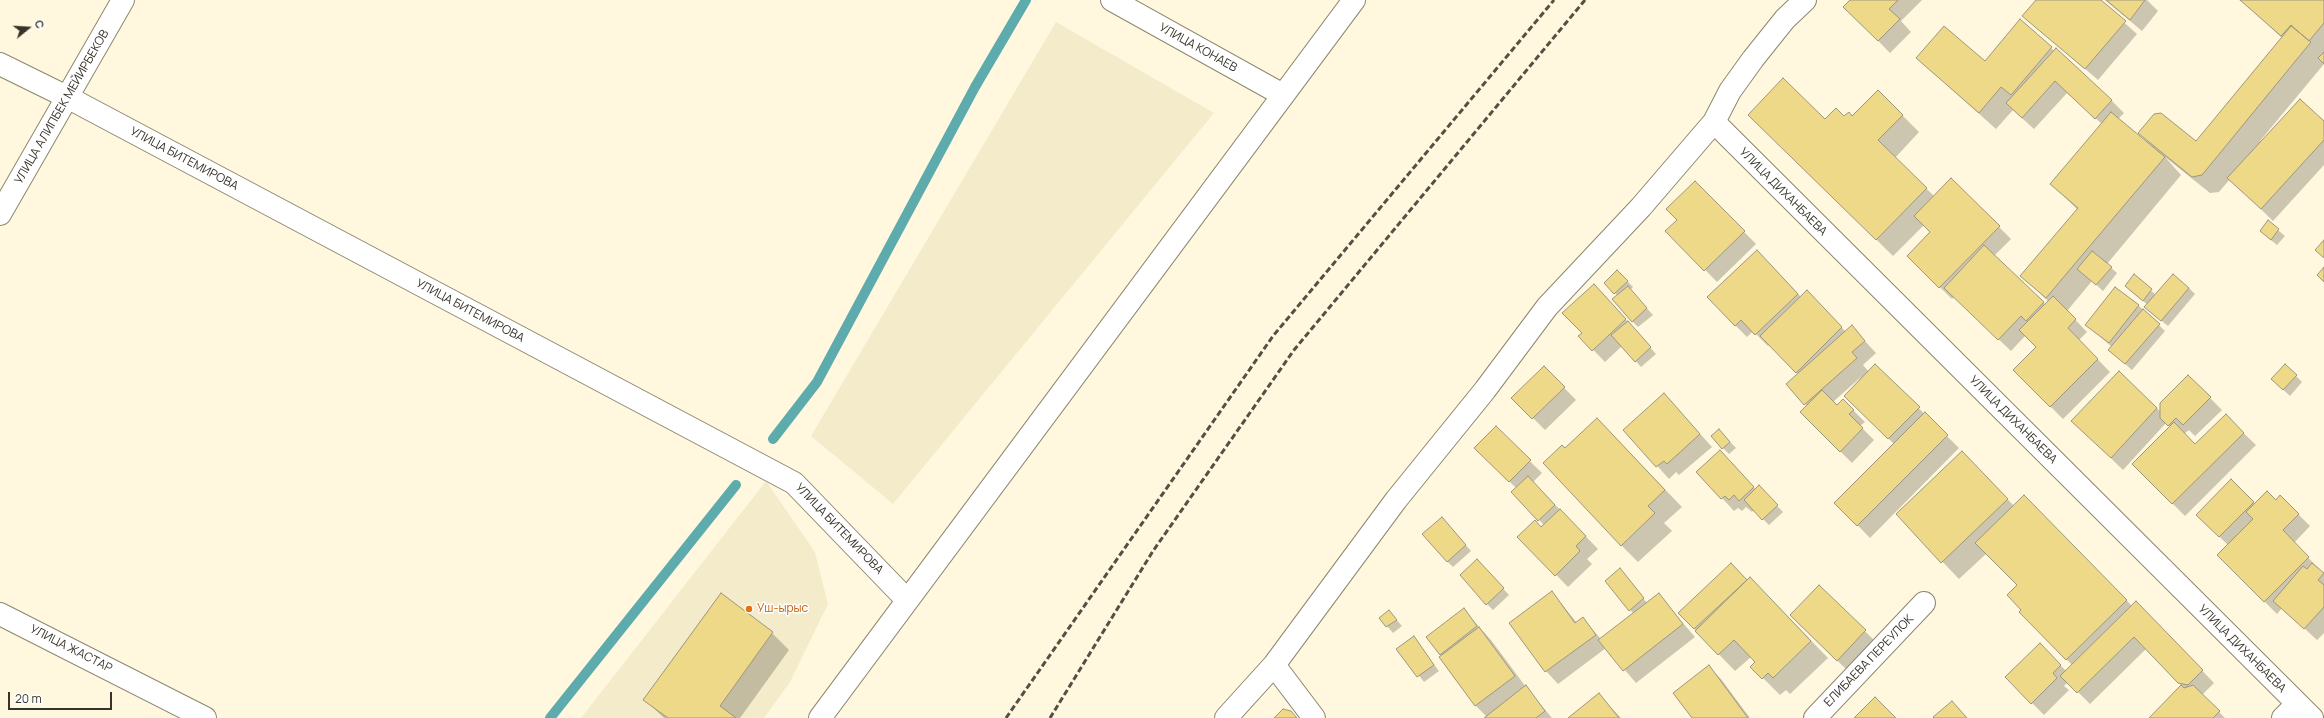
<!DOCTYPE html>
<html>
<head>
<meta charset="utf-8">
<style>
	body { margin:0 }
	#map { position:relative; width:2324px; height:718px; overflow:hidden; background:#fff8de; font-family:Manrope,sans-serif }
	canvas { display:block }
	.north { position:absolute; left:8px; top:8px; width:40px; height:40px; -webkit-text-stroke:3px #fff; paint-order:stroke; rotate:72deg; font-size:11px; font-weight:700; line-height:16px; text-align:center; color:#363329 }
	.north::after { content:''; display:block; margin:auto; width:14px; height:18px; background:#363329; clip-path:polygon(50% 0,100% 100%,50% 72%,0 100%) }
	.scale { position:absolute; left:8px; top:692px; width:104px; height:18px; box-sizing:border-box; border:2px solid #363329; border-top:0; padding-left:5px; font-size:12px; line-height:14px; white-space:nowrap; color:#363329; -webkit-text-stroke:3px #fff; paint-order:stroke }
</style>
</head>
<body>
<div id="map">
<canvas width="2324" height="718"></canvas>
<div class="north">С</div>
<div class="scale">20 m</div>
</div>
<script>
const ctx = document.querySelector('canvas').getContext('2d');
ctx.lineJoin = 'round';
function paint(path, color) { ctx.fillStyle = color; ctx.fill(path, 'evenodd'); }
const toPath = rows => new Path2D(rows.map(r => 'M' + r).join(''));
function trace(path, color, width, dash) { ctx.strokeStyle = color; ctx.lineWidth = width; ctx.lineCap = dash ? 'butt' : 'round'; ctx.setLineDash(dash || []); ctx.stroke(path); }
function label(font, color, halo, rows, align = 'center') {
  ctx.font = font + ' Manrope,sans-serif'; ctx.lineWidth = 3; ctx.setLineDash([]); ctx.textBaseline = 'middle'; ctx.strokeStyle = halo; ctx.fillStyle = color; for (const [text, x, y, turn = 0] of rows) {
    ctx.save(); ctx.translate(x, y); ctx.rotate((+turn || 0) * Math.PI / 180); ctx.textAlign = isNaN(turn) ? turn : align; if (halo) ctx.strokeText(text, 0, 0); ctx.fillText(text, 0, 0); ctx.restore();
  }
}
paint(toPath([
	[1056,22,1214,113,893,504,811,436],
	[766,481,815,552,828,604,790,682,764,718,581,718]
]), '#f4ebca');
paint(toPath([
	[1852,0,1922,0,1901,21,1911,32,1890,53,1845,7],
	[2037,0,2099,0,2137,34,2098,80,2024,16],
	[2105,0,2147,0,2158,11,2142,31],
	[2241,0,2324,0,2324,64,2260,141,2324,122,2324,165,2273,221,2230,179,2219,192,2210,193,2165,157,2181,175,2107,264,2117,273,2103,291,2092,281,2067,311,2087,332,2079,340,2110,372,2063,419,2014,370,2037,347,2026,335,2011,351,1954,297,1952,299,1908,256,1932,232,1924,225,1893,256,1750,114,1825,120,1853,117,1878,91,1919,132,1895,158,1934,196,1951,179,2011,239,1994,256,2046,305,2049,302,2022,276,2078,210,2051,184,2102,124,2067,93,2034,129,2013,110,1996,129,1917,58,1985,63,2051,48,2054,51,2056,49,2112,101,2124,113,2118,119,2154,149,2140,133,2196,143,2282,38],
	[2291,23,2300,32,2300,33,2289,26],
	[1695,182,1756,244,1717,282,1667,231,1678,220],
	[2268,222,2285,236,2277,245,2267,237],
	[1769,263,1801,297,1819,303,1846,332,1852,327,1876,353,1863,365,1869,372,1875,365,1959,448,1870,538,1836,503,1894,444,1845,396,1862,376,1833,402,1837,406,1843,400,1865,422,1860,426,1874,440,1852,463,1801,412,1807,406,1787,384,1798,374,1770,344,1768,346,1753,331,1747,337,1735,325],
	[1617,271,1633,287,1630,290,1653,315,1638,327,1632,321,1618,296,1605,283],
	[2134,275,2156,295,2189,288,2195,294,2168,326,2152,313,2148,305,2132,292],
	[1606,297,1656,354,1641,367,1622,346,1605,362,1580,336],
	[2138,305,2165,331,2132,370,2116,356,2112,347,2087,325],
	[2285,365,2302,382,2290,396,2278,385],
	[1544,367,1576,400,1545,430,1513,398],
	[2119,372,2161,412,2188,376,2222,410,2195,436,2189,430,2184,434,2196,445,2226,416,2256,445,2185,516,2133,464,2171,428,2166,423,2123,470,2085,433],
	[1664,394,1712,447,1679,475,1676,472,1669,479,1625,430],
	[1597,419,1682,507,1664,523,1672,531,1638,562,1621,545,1566,449],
	[1496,428,1542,473,1533,482,1598,549,1587,559,1592,564,1568,587,1519,537,1544,525,1512,492,1516,488,1476,448],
	[1719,430,1736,448,1729,454,1723,448],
	[1732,463,1756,490,1759,487,1783,512,1769,525,1754,510,1752,512,1746,507,1742,511,1738,508,1734,511,1698,472],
	[1979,469,2014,506,2024,496,2132,606,2148,614,2214,683,2202,695,2225,718,2151,718,2182,686,2146,649,2090,704,2068,682,2064,686,2069,690,2044,715,2006,677,2040,644,2066,671,2072,665,2020,612,2023,610,2018,585,1987,553,1959,579,1897,514],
	[2231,481,2255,504,2276,501,2280,496,2310,526,2294,543,2324,574,2324,633,2317,640,2282,608,2277,614,2218,555,2228,545,2197,515],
	[1448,525,1471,551,1453,567,1447,561],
	[1731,565,1748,581,1767,595,1828,658,1790,694,1786,690,1780,695,1752,667,1756,662,1751,657,1735,671,1679,613],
	[1483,567,1509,595,1493,610,1487,604],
	[1626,576,1647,603,1658,594,1695,637,1636,683,1606,648,1558,684,1546,671,1511,623,1552,592,1577,623,1583,619,1601,639,1634,614,1630,610],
	[1819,586,1877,643,1849,672,1803,627],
	[1463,609,1491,640,1526,687,1552,718,1485,718,1487,717,1475,705,1440,654],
	[1389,611,1402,626,1393,633,1380,618],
	[772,633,789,650,740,718,664,718,645,700],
	[1414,638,1439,671,1424,682,1398,649],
	[1709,667,1721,679,1750,718,1693,718],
	[1599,695,1621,718,1569,718]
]), '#0003');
trace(toPath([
	[773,439,817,382,975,87,1026,0],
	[550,718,736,485]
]), '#5eabad', 10);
const building = toPath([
	[1850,0,1898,0,1889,9,1900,19,1878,41,1843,7,1850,0],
	[2036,0,2101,0,2126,21,2085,69,2022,16,2036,0],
	[2106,0,2145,0,2130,20,2106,0],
	[2240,0,2324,0,2324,23,2309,41,2291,25,2281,36,2240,0],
	[2020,19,2052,47,2011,95,2001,87,1979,113,1916,58,1944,26,1985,61,2020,19],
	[2291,26,2311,42,2202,175,2192,177,2138,133,2154,114,2161,113,2196,141,2291,26],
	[2056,48,2112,100,2095,119,2055,81,2022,118,2006,103,2056,48],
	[2324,52,2324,64,2318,58,2324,52],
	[1783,78,1825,119,1836,108,1844,116,1849,112,1852,116,1878,90,1903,115,1878,140,1927,188,1876,240,1748,115,1783,78],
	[2300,99,2324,121,2324,140,2261,209,2227,178,2300,99],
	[2111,112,2165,157,2046,298,2020,276,2078,208,2050,184,2111,112],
	[1951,178,2000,226,1939,288,1907,256,1930,232,1914,216,1951,178],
	[1695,181,1745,231,1704,271,1665,231,1677,220,1666,209,1695,181],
	[2268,220,2279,229,2271,240,2260,231,2268,220],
	[2324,240,2324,258,2315,250,2324,240],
	[1984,245,2044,302,2026,321,2021,316,1998,340,1944,288,1984,245],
	[1757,250,1798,294,1755,335,1741,320,1735,326,1707,297,1757,250],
	[2092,251,2112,267,2096,285,2077,269,2092,251],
	[2324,267,2324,282,2317,275,2324,267],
	[1617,270,1628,281,1614,294,1604,283,1617,270],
	[2134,274,2152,289,2143,301,2125,286,2134,274],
	[2173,274,2189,288,2161,321,2144,307,2173,274],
	[1594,284,1626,319,1592,351,1578,336,1582,333,1562,313,1594,284],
	[1628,286,1647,308,1632,322,1612,299,1628,286],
	[2115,287,2139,305,2109,343,2085,325,2115,287],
	[1807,290,1842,327,1796,373,1760,336,1807,290],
	[2053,296,2076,319,2068,328,2098,359,2050,407,2013,370,2036,347,2019,330,2053,296],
	[2143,309,2160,324,2125,364,2108,350,2143,309],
	[1628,321,1651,347,1635,362,1611,335,1628,321],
	[1852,325,1865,341,1852,352,1857,358,1804,405,1786,384,1852,325],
	[1875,364,1920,407,1888,439,1844,396,1875,364],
	[2285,364,2297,375,2283,390,2271,379,2285,364],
	[1544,366,1565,387,1532,419,1511,398,1544,366],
	[2119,371,2157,408,2111,458,2071,421,2119,371],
	[2188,375,2211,397,2183,425,2176,418,2168,426,2160,418,2160,403,2188,375],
	[1822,390,1837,405,1843,399,1854,410,1849,414,1863,428,1840,452,1800,412,1822,390],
	[1664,393,1700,434,1667,464,1664,461,1656,467,1623,430,1664,393],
	[1925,412,1948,435,1857,526,1834,503,1925,412],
	[2226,414,2244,433,2172,504,2132,464,2174,422,2195,444,2226,414],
	[1597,418,1665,490,1648,506,1655,513,1621,546,1543,463,1562,445,1565,448,1597,418],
	[1496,426,1531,460,1509,482,1474,448,1496,426],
	[1719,429,1730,442,1722,449,1711,436,1719,429],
	[1720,450,1754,487,1739,501,1734,495,1729,500,1725,496,1721,499,1696,472,1720,450],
	[1962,451,2008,499,1941,563,1896,514,1962,451],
	[1528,476,1555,505,1538,521,1511,492,1528,476],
	[2231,479,2254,502,2219,537,2196,515,2231,479],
	[1759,485,1778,505,1762,520,1744,500,1759,485],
	[2267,491,2276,500,2280,495,2299,514,2283,530,2309,557,2264,602,2217,555,2253,519,2246,512,2267,491],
	[2024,495,2127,600,2066,660,2019,612,2021,610,2007,595,2017,585,1975,543,2024,495],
	[1560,509,1586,536,1576,546,1580,551,1555,576,1517,537,1535,520,1541,527,1560,509],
	[1442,517,1466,545,1447,562,1422,534,1442,517],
	[1477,559,1504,588,1486,605,1460,575,1477,559],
	[1731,563,1747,580,1694,629,1678,613,1731,563],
	[2312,563,2324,573,2318,580,2324,585,2324,607,2304,629,2273,601,2303,566,2307,569,2312,563],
	[1620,568,1644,598,1629,611,1605,581,1620,568],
	[1750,577,1811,641,1773,678,1768,673,1762,679,1750,667,1755,662,1734,640,1718,655,1695,631,1750,577],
	[1819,585,1866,630,1837,661,1790,615,1819,585],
	[1552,591,1575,623,1583,617,1596,635,1545,672,1509,623,1552,591],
	[721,593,773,632,720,706,736,718,668,718,643,700,721,593],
	[1659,593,1683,624,1623,671,1598,640,1659,593],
	[2136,601,2203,670,2188,685,2178,683,2134,637,2077,693,2060,676,2136,601],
	[1464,608,1477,626,1440,655,1426,637,1464,608],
	[1389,610,1397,620,1386,627,1379,618,1389,610],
	[1479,627,1515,676,1475,706,1439,657,1479,627],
	[1414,636,1434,665,1417,677,1396,649,1414,636],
	[2040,643,2061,665,2053,673,2057,678,2031,704,2005,677,2040,643],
	[1709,665,1748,718,1692,718,1673,693,1709,665],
	[1526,685,1545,711,1536,718,1484,718,1526,685],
	[2181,685,2184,688,2193,685,2220,711,2213,718,2149,718,2181,685],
	[1599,693,1619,718,1568,718,1599,693],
	[1875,697,1896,718,1854,718,1875,697],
	[1952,701,1967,718,1934,718,1933,717,1952,701],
	[1283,709,1291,711,1297,718,1274,718,1283,709]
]);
paint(building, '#eed989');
trace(building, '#9d967f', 1);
const minor = toPath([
	[1112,0,1283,95],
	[0,64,67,97,794,483,907,600],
	[1714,122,2312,718],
	[0,214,123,0],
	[0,614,205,718],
	[1274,665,1314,718],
	[1226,718,1274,665,1396,500,1485,390,1547,307,1641,207,1714,122,1730,91,1753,59,1785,19,1805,0],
	[1815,718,1924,603],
	[2283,718,2297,704]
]);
const secondary = toPath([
	[820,718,1354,0]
]);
trace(minor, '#8d8770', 24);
trace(secondary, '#8d8770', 24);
trace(minor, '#fff', 22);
trace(secondary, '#fff', 22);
trace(toPath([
	[1006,718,1273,336,1554,0],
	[1050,718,1153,551,1294,350,1585,0]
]), '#545044', 3, [6, 3]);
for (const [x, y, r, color] of [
	[749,609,4,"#e8710a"]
]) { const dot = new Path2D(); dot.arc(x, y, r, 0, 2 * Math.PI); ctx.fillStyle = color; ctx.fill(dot); trace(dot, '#fff', 1.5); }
label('12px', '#363329', '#fff', [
	["УЛИЦА КОНАЕВ",1198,48,29],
	["УЛИЦА АЛИПБЕК МЕЙИРБЕКОВ",62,107,-60],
	["УЛИЦА БИТЕМИРОВА",184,159,28],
	["УЛИЦА ДИХАНБАЕВА",1783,192,45],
	["УЛИЦА БИТЕМИРОВА",470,311,28],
	["УЛИЦА ДИХАНБАЕВА",2013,420,45],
	["УЛИЦА БИТЕМИРОВА",839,529,46],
	["УЛИЦА ЖАСТАР",71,649,27],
	["УЛИЦА ДИХАНБАЕВА",2242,649,45],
	["ЕЛИБАЕВА ПЕРЕУЛОК",1869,661,-46]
]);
label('12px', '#c56008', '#fff', [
	["Уш-ырыс",757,609]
], 'left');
</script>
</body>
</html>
